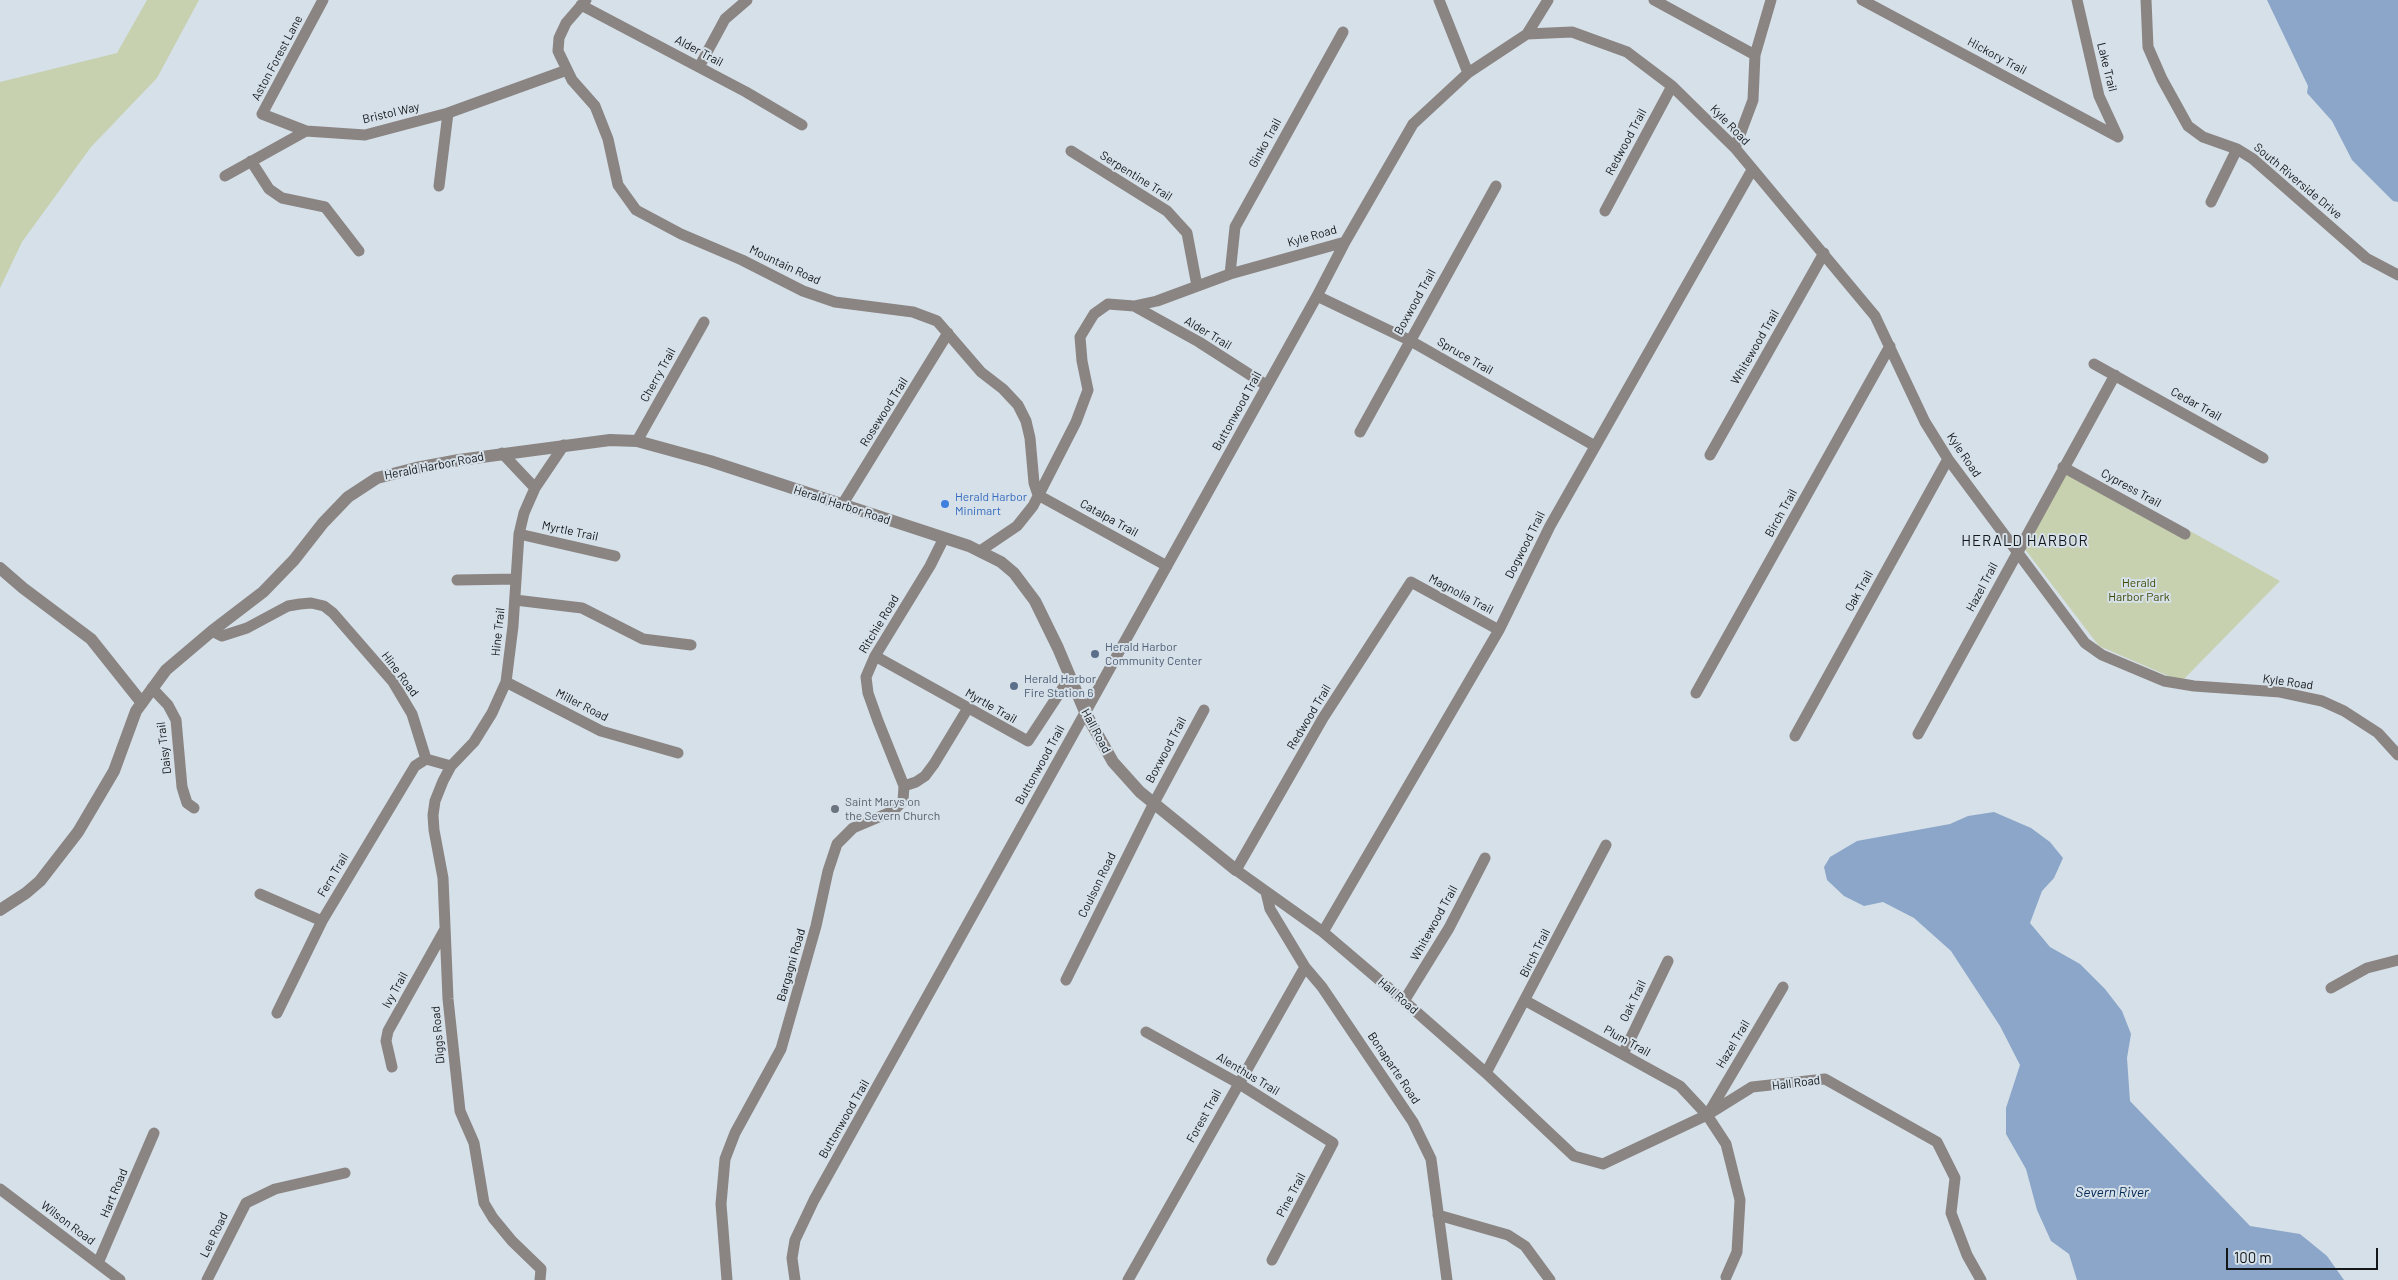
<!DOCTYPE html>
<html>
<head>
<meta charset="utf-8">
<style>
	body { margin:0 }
	#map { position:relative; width:2398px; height:1280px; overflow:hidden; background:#d6e0e9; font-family:Barlow,sans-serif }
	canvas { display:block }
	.scale { position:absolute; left:2226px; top:1248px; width:152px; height:22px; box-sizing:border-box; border:2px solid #13171a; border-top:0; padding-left:6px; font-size:15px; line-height:18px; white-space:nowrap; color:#13171a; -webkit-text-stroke:4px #d6e0e9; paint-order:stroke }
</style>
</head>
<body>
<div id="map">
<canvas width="2398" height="1280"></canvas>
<div class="scale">100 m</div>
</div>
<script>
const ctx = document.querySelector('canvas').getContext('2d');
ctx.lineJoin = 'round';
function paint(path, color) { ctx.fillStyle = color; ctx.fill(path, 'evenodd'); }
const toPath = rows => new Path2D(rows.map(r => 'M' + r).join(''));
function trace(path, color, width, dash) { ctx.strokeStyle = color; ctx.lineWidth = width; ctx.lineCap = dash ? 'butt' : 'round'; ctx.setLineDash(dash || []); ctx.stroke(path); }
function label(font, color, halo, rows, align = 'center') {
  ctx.font = font + ' Barlow,sans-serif'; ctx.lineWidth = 4; ctx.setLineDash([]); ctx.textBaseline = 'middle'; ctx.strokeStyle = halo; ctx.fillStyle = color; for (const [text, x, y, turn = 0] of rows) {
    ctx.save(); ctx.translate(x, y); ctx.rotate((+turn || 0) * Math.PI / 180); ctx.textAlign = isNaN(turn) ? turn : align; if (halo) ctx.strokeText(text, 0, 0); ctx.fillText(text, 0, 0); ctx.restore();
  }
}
paint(toPath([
	[147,0,199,0,157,78,91,147,22,242,0,288,0,82,117,53],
	[2065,473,2185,539,2190,531,2280,581,2184,679,2173,678,2099,646,2024,548]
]), '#c7d1af');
paint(toPath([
	[2267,0,2398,0,2398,202,2393,201,2352,160,2332,121,2307,93,2308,86],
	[1994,812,2031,828,2050,842,2063,858,2054,878,2042,891,2030,923,2050,947,2080,964,2105,989,2122,1011,2131,1034,2127,1058,2130,1101,2250,1226,2300,1234,2327,1256,2344,1280,2077,1280,2069,1254,2051,1241,2037,1210,2026,1169,2006,1134,2006,1108,2020,1065,2000,1026,1951,951,1914,918,1883,902,1864,906,1844,896,1827,880,1824,867,1830,857,1857,841,1950,824,1968,816]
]), '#8ba6c8');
trace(toPath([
	[586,0,566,23,559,38,558,51,572,80,595,106,608,139,618,185,636,210,681,234,742,260,803,291,835,302,913,312,937,321,981,372,1003,389,1018,405,1026,421,1030,438,1034,483,1038,495],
	[1439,0,1468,73],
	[1654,0,1755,55],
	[1862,0,2118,137],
	[2077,0,2099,96,2118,137],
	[2146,0,2148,47,2162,79,2188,126,2203,137,2237,149,2253,159,2366,258,2398,275],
	[581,5,746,92,802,125],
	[1527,34,1548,0],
	[699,67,725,19,747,0],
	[306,131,262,114,323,0],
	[1735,148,1753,100,1755,55,1771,0],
	[1071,151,1167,211,1187,233,1197,286],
	[251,161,269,189,282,198,325,207,359,251],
	[225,176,306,131,365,135,448,113,567,70],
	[439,186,448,113],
	[2211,202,2237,149],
	[1605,211,1672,86],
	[1230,274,1235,227,1343,32],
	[1317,296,1409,340,1595,446],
	[1134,306,1199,342,1266,385],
	[2094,364,2263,458],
	[1360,432,1496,186],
	[637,441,704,322],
	[502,453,535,488],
	[1710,455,1824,253],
	[2063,467,2185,534],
	[1038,495,1167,566],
	[842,505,948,333],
	[519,534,615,556],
	[980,551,1017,526,1033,506,1076,422,1088,390,1082,361,1080,337,1094,314,1108,304,1134,306,1157,301,1230,274,1345,242],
	[457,580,516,579],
	[515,600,582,608,643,639,691,645],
	[1499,630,1411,582,1323,718,1236,870,1323,932,1404,1001,1486,1073,1574,1156,1603,1164,1707,1115,1752,1087,1825,1079,1937,1142,1955,1178,1951,1213,1967,1255,1981,1280],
	[212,631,222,636,247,628,288,606,300,604,311,603,324,606,333,613,393,682,412,714,426,759,451,766],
	[875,656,1028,741,1070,677],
	[506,682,601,731,678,753],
	[152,688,168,705,176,720,182,787,187,803,194,808],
	[1696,693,1890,346],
	[1918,734,2115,375],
	[1795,736,1948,459],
	[904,786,916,782,925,776,934,764,968,708],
	[1266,892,1270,909,1305,967,1322,987,1413,1122,1431,1159,1447,1280],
	[260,894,322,921],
	[1323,932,1499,630,1550,526,1752,170],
	[1066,980,1154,803,1204,710],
	[2331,988,2367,968,2398,960],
	[1404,1001,1449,928,1485,858],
	[1526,1001,1680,1086,1707,1115,1726,1144,1740,1200,1737,1252,1726,1277],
	[277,1013,322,921,415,766,426,759],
	[1146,1032,1238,1083,1333,1143,1272,1260],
	[1623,1054,1668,961],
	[392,1067,386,1041,388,1031,444,931],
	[1486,1073,1606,845],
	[1708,1114,1783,987],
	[0,1189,120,1280],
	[1438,1215,1508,1235,1525,1246,1550,1280],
	[98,1263,154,1133],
	[207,1280,246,1203,275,1189,345,1173],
	[540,1280,541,1269,512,1241,493,1218,484,1203,474,1143,460,1111,448,999,443,878,434,830,433,815,435,801,443,781,451,766,474,742,492,713,506,682,513,626,519,534,524,513,535,488,564,445],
	[727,1280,721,1204,725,1159,735,1133,781,1049,816,926,828,871,837,844,853,828,893,811,903,801,904,786,878,721,868,693,866,677,875,656,930,566,944,538],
	[795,1280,792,1258,795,1240,814,1200,1317,296,1345,242,1413,124,1468,73,1527,34,1572,32,1627,52,1672,86,1735,148,1875,316,1925,422,1948,459,2085,643,2102,655,2164,681,2194,686,2280,692,2322,701,2344,711,2378,733,2398,755],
	[1128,1280,1305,967]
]), '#8a8583', 11);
trace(toPath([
	[0,568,23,588,91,639,142,703],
	[0,910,26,893,40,881,78,832,114,771,136,711,166,670,212,631,263,592,294,560,323,523,348,497,377,478,416,468,459,460,610,440,637,441,710,461,969,546,1001,562,1014,573,1035,601,1058,648,1085,712,1113,762,1140,792,1236,870]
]), '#8a8583', 12);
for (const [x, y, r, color] of [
	[945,504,5,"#3f7fe0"],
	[1095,654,5,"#5c6f8a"],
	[1014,686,5,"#5c6f8a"],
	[835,809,5,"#6b7280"]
]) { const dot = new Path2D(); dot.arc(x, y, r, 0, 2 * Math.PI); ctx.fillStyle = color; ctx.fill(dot); trace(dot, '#d6e0e9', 2); }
label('12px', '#13171a', '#d6e0e9', [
	["Alder Trail",699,51,28],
	["Hickory Trail",1997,56,28],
	["Aston Forest Lane",277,58,-62],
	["Lake Trail",2107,67,76],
	["Bristol Way",391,113,-13],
	["Kyle Road",1730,125,46],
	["Redwood Trail",1626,142,-62],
	["Ginko Trail",1265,143,-61],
	["Serpentine Trail",1136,176,32],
	["South Riverside Drive",2298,181,40],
	["Kyle Road",1312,236,-16],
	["Mountain Road",785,265,25],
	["Boxwood Trail",1415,302,-61],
	["Alder Trail",1208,333,31],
	["Whitewood Trail",1755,347,-60],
	["Spruce Trail",1465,356,30],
	["Cherry Trail",658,375,-61],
	["Cedar Trail",2196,404,29],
	["Buttonwood Trail",1237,411,-61],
	["Rosewood Trail",884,412,-58],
	["Kyle Road",1964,455,56],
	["Herald Harbor Road",434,466,-11],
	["Cypress Trail",2131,488,29],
	["Herald Harbor Road",842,505,18],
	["Birch Trail",1781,513,-61],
	["Catalpa Trail",1109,518,29],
	["Myrtle Trail",570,531,12],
	["Dogwood Trail",1525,545,-63],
	["Hazel Trail",1982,587,-62],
	["Oak Trail",1859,591,-61],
	["Magnolia Trail",1461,594,28],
	["Ritchie Road",879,624,-59],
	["Hine Trail",498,632,-84],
	["Hine Road",400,674,53],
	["Kyle Road",2288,682,8],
	["Miller Road",582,705,27],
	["Myrtle Trail",991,706,30],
	["Redwood Trail",1309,717,-59],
	["Hall Road",1096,731,62],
	["Daisy Trail",164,748,-97],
	["Boxwood Trail",1166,750,-62],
	["Buttonwood Trail",1040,765,-61],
	["Fern Trail",333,875,-59],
	["Coulson Road",1097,885,-64],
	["Whitewood Trail",1434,923,-61],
	["Birch Trail",1535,953,-63],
	["Bargagni Road",791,965,-74],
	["Ivy Trail",395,990,-61],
	["Hall Road",1398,996,41],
	["Oak Trail",1633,1001,-64],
	["Diggs Road",438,1035,-95],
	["Plum Trail",1627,1041,29],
	["Hazel Trail",1733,1044,-59],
	["Bonaparte Road",1394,1068,56],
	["Alenthus Trail",1248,1074,31],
	["Hall Road",1796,1083,-7],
	["Forest Trail",1204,1116,-61],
	["Buttonwood Trail",844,1119,-60],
	["Hart Road",114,1193,-67],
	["Pine Trail",1291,1195,-62],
	["Wilson Road",68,1223,37],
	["Lee Road",214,1235,-64]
]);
label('12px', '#366cbe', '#d6e0e9', [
	["Herald Harbor",955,497],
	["Minimart",955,511]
], 'left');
label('12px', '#3d4a04', '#d6e0e9', [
	["Herald",2139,583],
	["Harbor Park",2139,597]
]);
label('12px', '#4e5e75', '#d6e0e9', [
	["Herald Harbor",1105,647],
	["Community Center",1105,661],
	["Herald Harbor",1024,679],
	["Fire Station 6",1024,693]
], 'left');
label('12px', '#5b616d', '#d6e0e9', [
	["Saint Marys on",845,802],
	["the Severn Church",845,816]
], 'left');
label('italic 14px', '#032955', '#d6e0e9', [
	["Severn River",2112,1192]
]);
ctx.letterSpacing = '1px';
label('15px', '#13171a', '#d6e0e9', [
	["HERALD HARBOR",2025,541]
]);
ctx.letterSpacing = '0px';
</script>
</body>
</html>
